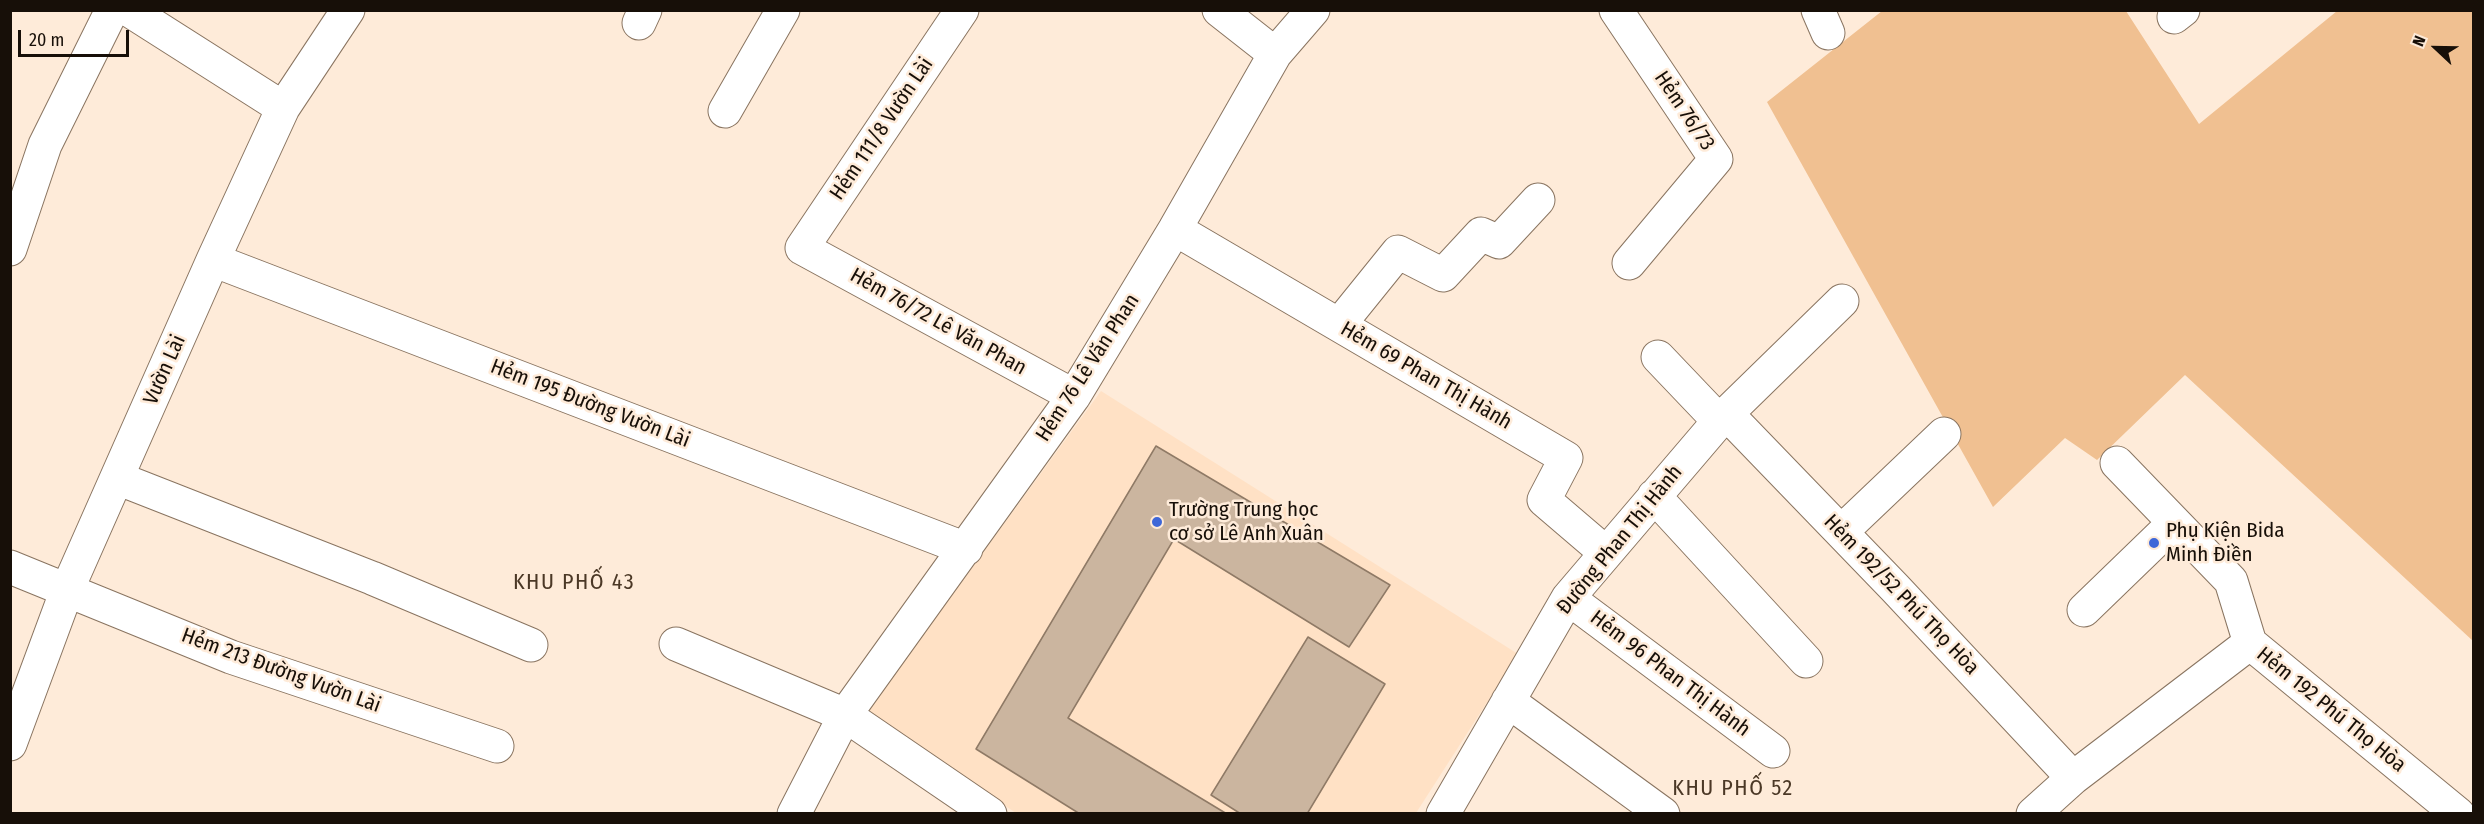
<!DOCTYPE html>
<html>
<head>
<meta charset="utf-8">
<style>
	body { margin:0 }
	#map { position:relative; width:2484px; height:824px; overflow:hidden; background:#feebd9; font-family:"Fira Sans Condensed",sans-serif }
	canvas { display:block }
	.frame { position:absolute; inset:0; border:12px solid #170f08; pointer-events:none }
	.north { position:absolute; left:2406px; top:18px; width:60px; height:60px; -webkit-text-stroke:4px #feebd9; paint-order:stroke; rotate:292deg; font-size:16px; font-weight:700; line-height:24px; text-align:center; color:#170f08 }
	.north::after { content:''; display:block; margin:auto; width:21px; height:27px; background:#170f08; clip-path:polygon(50% 0,100% 100%,50% 72%,0 100%) }
	.scale { position:absolute; left:18px; top:30px; width:111px; height:27px; box-sizing:border-box; border:3px solid #170f08; border-top:0; padding-left:8px; font-size:18px; line-height:21px; white-space:nowrap; color:#170f08; -webkit-text-stroke:4px #feebd9; paint-order:stroke }
</style>
</head>
<body>
<div id="map">
<canvas width="2484" height="824"></canvas>
<div class="frame"></div>
<div class="north">N</div>
<div class="scale">20 m</div>
</div>
<script>
const ctx = document.querySelector('canvas').getContext('2d');
ctx.lineJoin = 'round';
function paint(path, color) { ctx.fillStyle = color; ctx.fill(path, 'evenodd'); }
const toPath = rows => new Path2D(rows.map(r => 'M' + r).join(''));
function trace(path, color, width, dash) { ctx.strokeStyle = color; ctx.lineWidth = width; ctx.lineCap = dash ? 'butt' : 'round'; ctx.setLineDash(dash || []); ctx.stroke(path); }
function label(font, color, halo, rows, align = 'center') {
  ctx.font = font + ' "Fira Sans Condensed",sans-serif'; ctx.lineWidth = 5; ctx.setLineDash([]); ctx.textBaseline = 'middle'; ctx.strokeStyle = halo; ctx.fillStyle = color; for (const [text, x, y, turn = 0] of rows) {
    ctx.save(); ctx.translate(x, y); ctx.rotate((+turn || 0) * Math.PI / 180); ctx.textAlign = isNaN(turn) ? turn : align; if (halo) ctx.strokeText(text, 0, 0); ctx.fillText(text, 0, 0); ctx.restore();
  }
}
paint(toPath([
	[1101,391,1518,654,1416,813,1016,813,866,713]
]), '#ffe1c5');
paint(toPath([
	[1882,11,2126,11,2199,124,2337,11,2473,11,2473,641,2185,375,2097,460,2065,438,1993,507,1767,102]
]), '#f0c091');
const building = toPath([
	[1156,446,1390,585,1349,647,1174,539,1068,718,1227,814,1080,814,976,749,1156,446],
	[1308,637,1385,684,1307,814,1241,814,1211,795,1308,637]
]);
paint(building, '#cbb59f');
trace(building, '#8f7a66', 1.5);
const minor = toPath([
	[129,10,283,108],
	[962,10,802,248,1074,396],
	[1219,10,1275,54],
	[1616,10,1716,159,1629,263],
	[1818,10,1828,33],
	[2174,17,2183,10],
	[639,23,645,10],
	[725,111,783,10],
	[1175,229,1566,458,1544,500,1606,553],
	[10,249,45,145,112,10],
	[213,260,966,549],
	[1339,325,1398,252,1443,275,1481,234,1499,242,1538,200],
	[1658,357,1719,421],
	[1726,413,1895,588,2073,778],
	[2117,463,2231,581,2250,643],
	[117,478,372,578,531,645],
	[1654,496,1806,661],
	[1841,532,1944,434],
	[10,567,231,657,497,746],
	[1568,598,1773,751],
	[2084,610,2174,523],
	[676,644,845,715,990,814],
	[1508,701,1663,814],
	[10,744,67,590,213,260,283,108,348,10],
	[794,814,845,715,1074,396,1175,229,1275,54,1313,10],
	[1443,814,1568,598,1719,421,1842,301],
	[2033,814,2073,778,2250,643,2458,814]
]);
trace(minor, '#897460', 35);
trace(minor, '#fff', 33);
for (const [x, y, r, color] of [
	[1157,522,6,"#3e67d8"],
	[2154,543,6,"#3e67d8"]
]) { const dot = new Path2D(); dot.arc(x, y, r, 0, 2 * Math.PI); ctx.fillStyle = color; ctx.fill(dot); trace(dot, '#feebd9', 2); }
label('21px', '#170f08', '#feebd9', [
	["Hẻm 76/73",1684,111,56],
	["Hẻm 111/8 Vườn Lài",882,129,-56],
	["Hẻm 76/72 Lê Văn Phan",938,322,29],
	["Hẻm 76 Lê Văn Phan",1088,368,-57],
	["Vườn Lài",165,370,-66],
	["Hẻm 69 Phan Thị Hành",1426,376,30],
	["Hẻm 195 Đường Vườn Lài",590,404,21],
	["Đường Phan Thị Hành",1620,540,-51],
	["Hẻm 192/52 Phú Thọ Hòa",1901,595,46],
	["Hẻm 213 Đường Vườn Lài",281,671,20],
	["Hẻm 96 Phan Thị Hành",1670,674,37],
	["Hẻm 192 Phú Thọ Hòa",2331,710,39]
]);
label('21px', '#170f08', '#feebd9', [
	["Trường Trung học",1169,510],
	["cơ sở Lê Anh Xuân",1169,534],
	["Phụ Kiện Bida",2166,531],
	["Minh Điền",2166,555]
], 'left');
ctx.letterSpacing = '1.5px';
label('22px', '#4b3826', '#feebd9', [
	["KHU PHỐ 43",574,583],
	["KHU PHỐ 52",1733,789]
]);
ctx.letterSpacing = '0px';
</script>
</body>
</html>
